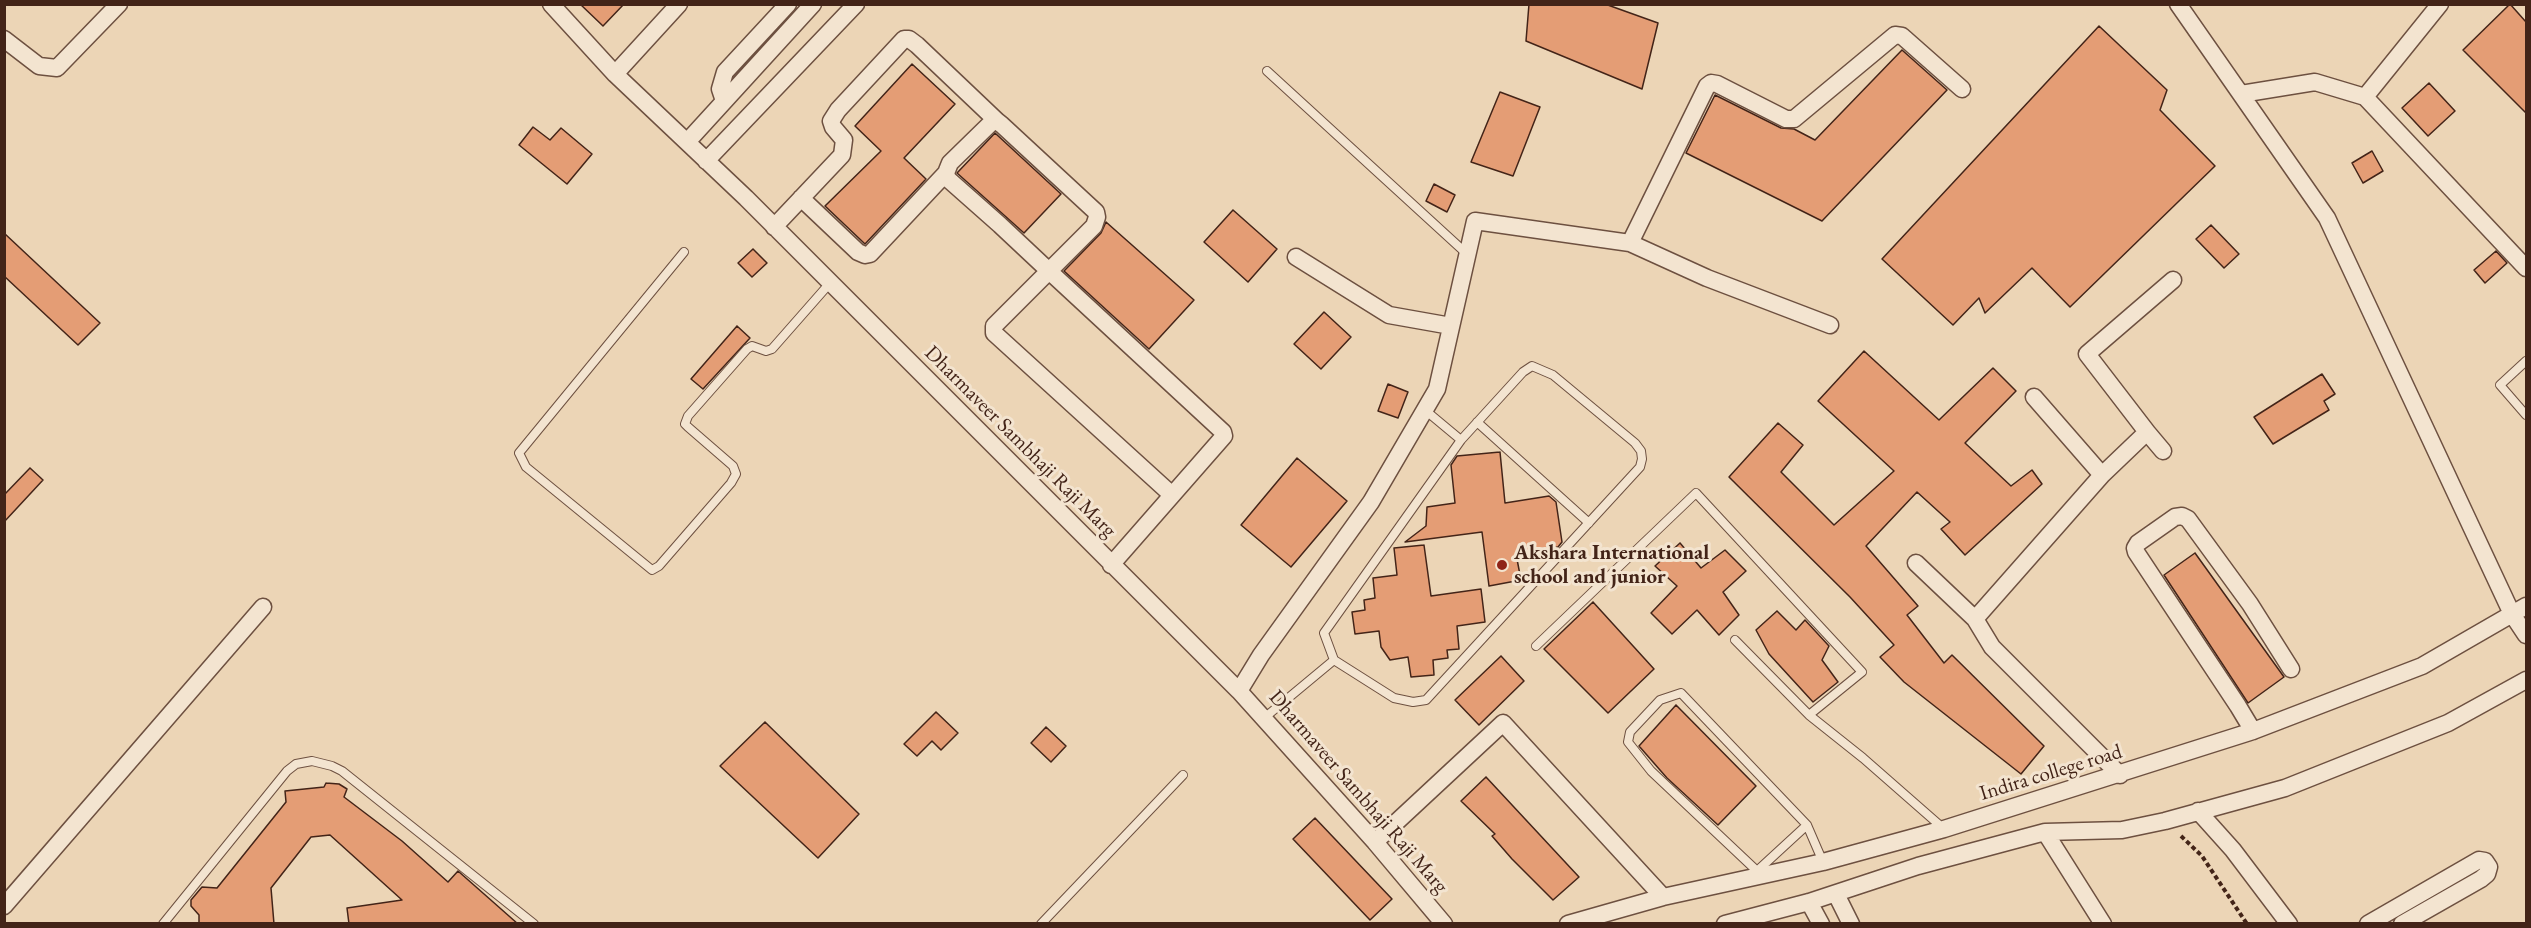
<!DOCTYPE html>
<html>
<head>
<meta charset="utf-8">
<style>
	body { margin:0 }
	#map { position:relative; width:2531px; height:928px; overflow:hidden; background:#ecd5b6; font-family:"EB Garamond",serif }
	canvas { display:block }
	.frame { position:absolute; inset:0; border:6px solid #432418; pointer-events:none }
</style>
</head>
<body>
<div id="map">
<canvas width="2531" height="928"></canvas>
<div class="frame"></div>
</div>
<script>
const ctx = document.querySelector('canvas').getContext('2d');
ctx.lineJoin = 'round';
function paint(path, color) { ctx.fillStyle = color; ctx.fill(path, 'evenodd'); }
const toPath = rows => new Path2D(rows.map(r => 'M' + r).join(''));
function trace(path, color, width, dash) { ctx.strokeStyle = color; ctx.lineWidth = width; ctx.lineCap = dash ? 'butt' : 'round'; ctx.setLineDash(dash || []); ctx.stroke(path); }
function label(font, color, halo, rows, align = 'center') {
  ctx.font = font + ' "EB Garamond",serif'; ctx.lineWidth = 6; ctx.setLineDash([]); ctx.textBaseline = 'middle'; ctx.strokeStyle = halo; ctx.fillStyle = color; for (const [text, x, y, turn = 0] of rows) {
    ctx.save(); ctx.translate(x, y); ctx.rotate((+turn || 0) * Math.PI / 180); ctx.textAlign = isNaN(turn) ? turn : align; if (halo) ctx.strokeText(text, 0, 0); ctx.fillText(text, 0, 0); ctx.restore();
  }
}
const building = toPath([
	[580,4,624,4,603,26,580,4],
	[1529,4,1605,4,1658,23,1642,89,1526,41,1529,4],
	[2510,4,2526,22,2526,113,2463,50,2510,4],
	[2099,26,2167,90,2160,110,2215,166,2070,307,2032,268,1985,313,1979,298,1953,325,1882,259,2099,26],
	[1902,50,1947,90,1822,221,1686,153,1715,95,1781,128,1794,129,1815,140,1902,50],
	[912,64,955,104,904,158,926,179,865,244,825,206,881,151,855,126,912,64],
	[2429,83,2455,111,2428,136,2402,108,2429,83],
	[1500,92,1540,107,1513,176,1471,162,1500,92],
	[533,127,550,140,561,128,592,154,567,184,519,145,533,127],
	[995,133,1061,194,1024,233,957,173,995,133],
	[2372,151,2383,171,2363,183,2352,163,2372,151],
	[1434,184,1455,195,1447,212,1426,201,1434,184],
	[1233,210,1277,249,1248,282,1204,242,1233,210],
	[1106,222,1194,300,1149,349,1064,271,1101,233,1106,222],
	[2211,225,2239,254,2224,268,2196,239,2211,225],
	[4,233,100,323,78,345,4,276,4,233],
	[753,249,767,263,752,277,738,263,753,249],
	[2496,251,2507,263,2485,283,2474,270,2496,251],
	[1324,312,1351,337,1321,369,1294,344,1324,312],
	[737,326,750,338,703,389,691,379,737,326],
	[1864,351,1939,420,1993,368,2016,391,1965,443,2011,486,2032,470,2042,484,1965,555,1941,529,1950,522,1917,492,1866,546,1918,606,1907,615,1944,663,1952,655,2044,746,2021,774,1904,682,1880,657,1894,645,1850,597,1729,477,1778,423,1803,445,1781,472,1834,525,1894,471,1818,401,1864,351],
	[2322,374,2335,394,2324,401,2329,410,2273,444,2254,417,2322,374],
	[1388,384,1408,392,1398,418,1378,411,1388,384],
	[1500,452,1505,503,1549,496,1556,502,1562,542,1558,547,1516,554,1521,580,1489,586,1482,532,1405,542,1426,526,1427,507,1455,503,1451,465,1457,456,1500,452],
	[1297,458,1347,501,1291,567,1241,525,1297,458],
	[30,468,43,480,4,522,4,495,30,468],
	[1680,543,1701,568,1725,550,1746,571,1723,592,1739,615,1719,635,1697,610,1672,634,1651,613,1677,586,1655,566,1680,543],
	[1424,545,1431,596,1481,589,1485,622,1457,626,1459,649,1447,650,1448,658,1433,660,1434,675,1411,677,1408,657,1390,660,1381,647,1379,631,1355,634,1352,612,1365,610,1364,600,1375,598,1373,578,1397,575,1394,548,1424,545],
	[2195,553,2284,677,2248,703,2164,575,2195,553],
	[1593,602,1654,669,1608,713,1544,649,1593,602],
	[1777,611,1796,630,1805,620,1829,646,1822,660,1838,682,1813,702,1769,654,1756,630,1777,611],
	[1501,656,1524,681,1479,725,1455,700,1501,656],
	[1676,705,1756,786,1718,825,1667,778,1639,746,1676,705],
	[936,712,958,733,941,750,932,741,917,756,904,744,936,712],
	[765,722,859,814,818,858,720,766,765,722],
	[1046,727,1066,746,1051,762,1031,743,1046,727],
	[1486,777,1579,877,1553,900,1512,859,1492,836,1495,834,1461,801,1486,777],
	[326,783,339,784,347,789,344,797,402,841,448,882,458,871,518,924,349,924,347,908,402,900,330,835,311,837,271,888,274,924,199,924,199,915,191,906,191,900,202,887,217,888,286,802,285,791,324,787,326,783],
	[1315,818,1392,899,1370,920,1293,839,1315,818]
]);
paint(building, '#e49d75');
trace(building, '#432418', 1.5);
const lane = toPath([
	[1267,71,1467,254],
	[684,252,519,453,526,467,652,570,659,566,731,483,736,474,733,466,688,427,685,424,688,416,747,349,752,346,766,351,772,349,830,283],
	[2526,361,2500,385,2526,415],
	[1425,410,1461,440],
	[1477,422,1589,523],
	[1735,640,1809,715,1863,758,1944,829],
	[1536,646,1696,493,1862,672,1809,715],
	[1263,719,1334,660,1394,698,1413,702,1426,700,1640,467,1642,459,1641,451,1635,443,1553,375,1532,366,1523,372,1461,440,1324,633,1334,660],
	[1807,825,1757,871,1651,771,1628,742,1630,732,1660,700,1681,693,1807,825,1823,862],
	[163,924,287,771,296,764,312,761,332,766,342,771,534,924],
	[1041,924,1183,775]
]);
const street = toPath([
	[551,4,615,74,746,198,1239,691,1375,842,1444,924],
	[2178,4,2327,218,2512,614,2526,635],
	[2440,4,2365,97,2526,268],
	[4,39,39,66,57,68,119,4],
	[615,74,679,4],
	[2241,94,2315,82,2365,97],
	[724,101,720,89,725,72,788,4],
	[687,142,813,4],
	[706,161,856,4],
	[801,198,858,252,865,255,870,254,946,173],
	[774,227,842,155,844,140,833,127,831,121,838,110,904,39,909,39,917,45,997,121],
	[1630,243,1707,86,1711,83,1717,84,1786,119,1794,119,1895,35,1902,36,1962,89],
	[1296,257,1389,315,1451,326],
	[2034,397,2102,475],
	[2147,432,2163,451],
	[1916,563,1975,619],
	[1111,565,1224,436,1223,432,1049,271,1000,225,948,179,946,173,950,163,992,122,997,121,1002,125,1096,212,1097,217,1094,226,994,326,994,333,1172,495],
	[1239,691,1261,655,1371,502,1437,389,1475,221,1630,243,1707,278,1830,325],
	[2253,731,2238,706,2136,552,2135,548,2138,543,2175,517,2182,516,2188,519,2250,604,2291,669],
	[2120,775,1992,647,1975,619,2102,475,2147,432,2087,354,2173,280],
	[2198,811,2233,850,2289,924],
	[2045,832,2103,924],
	[1375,842,1503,723,1663,897],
	[1836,894,1851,924],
	[1809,902,1821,924],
	[4,906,263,607],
	[1568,924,1663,897,1823,862,1944,829,2253,731,2422,666,2526,606],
	[1725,924,1809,902,1918,866,2045,832,2122,830,2165,821,2285,788,2448,723,2526,680],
	[2368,924,2479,860,2485,861,2489,867,2487,874,2481,879,2402,924]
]);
trace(lane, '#6d5040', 10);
trace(street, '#6d5040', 19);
trace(toPath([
	[2181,836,2202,856,2247,924]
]), '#432418', 4, [4.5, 3]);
trace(lane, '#f3e4d0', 8);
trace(street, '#f3e4d0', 16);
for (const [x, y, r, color] of [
	[1502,565,6,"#8f2418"]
]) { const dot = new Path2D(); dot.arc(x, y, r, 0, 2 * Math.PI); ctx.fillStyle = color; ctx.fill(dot); trace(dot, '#f3e4d0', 2); }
label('21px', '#432418', '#f3e4d0', [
	["Dharmaveer Sambhaji Raji Marg",1020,442,45],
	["Indira college road",2051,773,-17],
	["Dharmaveer Sambhaji Raji Marg",1358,792,49]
]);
label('bold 21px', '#432418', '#f3e4d0', [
	["Akshara International",1514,553],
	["school and junior",1514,577]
], 'left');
</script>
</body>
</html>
